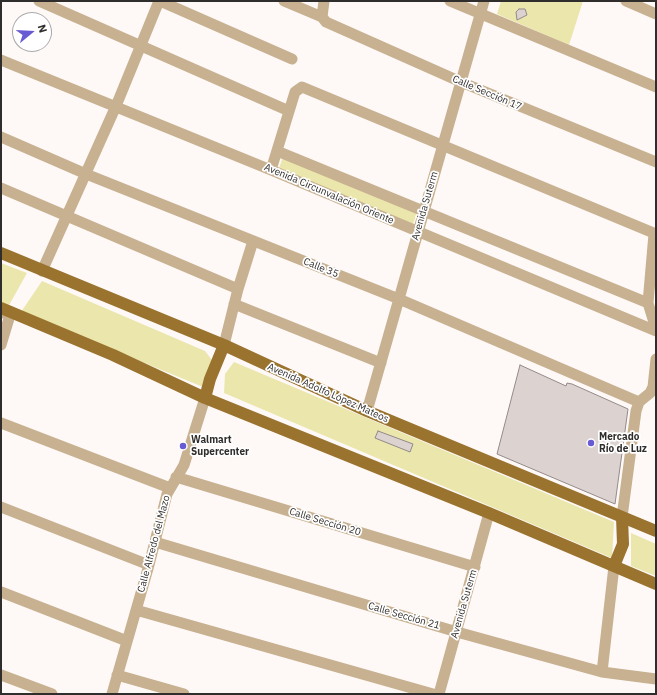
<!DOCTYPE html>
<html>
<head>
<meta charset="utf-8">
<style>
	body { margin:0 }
	#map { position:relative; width:657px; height:695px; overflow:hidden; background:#fef9f7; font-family:"IBM Plex Sans",sans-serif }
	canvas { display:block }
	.frame { position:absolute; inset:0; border:2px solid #302e2c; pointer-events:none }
	.north { position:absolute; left:12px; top:12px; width:40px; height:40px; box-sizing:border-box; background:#fff; border:1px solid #acabab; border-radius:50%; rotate:72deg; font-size:11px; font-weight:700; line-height:16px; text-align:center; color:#302e2c }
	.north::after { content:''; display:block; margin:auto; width:14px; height:18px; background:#685ad3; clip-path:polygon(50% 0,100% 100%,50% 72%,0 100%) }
</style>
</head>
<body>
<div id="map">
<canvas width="657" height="695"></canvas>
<div class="frame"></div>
<div class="north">N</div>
</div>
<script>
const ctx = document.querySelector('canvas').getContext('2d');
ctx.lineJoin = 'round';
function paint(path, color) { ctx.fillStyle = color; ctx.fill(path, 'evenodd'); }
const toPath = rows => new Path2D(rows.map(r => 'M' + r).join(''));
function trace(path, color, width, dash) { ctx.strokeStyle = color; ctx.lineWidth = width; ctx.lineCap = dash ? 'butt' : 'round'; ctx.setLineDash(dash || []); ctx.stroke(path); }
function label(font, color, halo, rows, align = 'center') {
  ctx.font = font + ' "IBM Plex Sans",sans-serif'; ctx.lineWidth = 3.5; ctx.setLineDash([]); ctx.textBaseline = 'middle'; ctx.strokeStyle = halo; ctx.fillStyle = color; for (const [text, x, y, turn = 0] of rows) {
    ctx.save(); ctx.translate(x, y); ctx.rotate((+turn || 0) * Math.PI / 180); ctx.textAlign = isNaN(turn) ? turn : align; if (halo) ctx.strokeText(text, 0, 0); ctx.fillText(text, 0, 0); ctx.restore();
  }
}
paint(toPath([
	[501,1,583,1,569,45,497,14],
	[283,157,417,213,413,224,279,168],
	[1,263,27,273,8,307,1,304],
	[42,281,205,351,218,368,203,387,21,312],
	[234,362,614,522,612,558,224,393,225,374],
	[631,533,656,544,656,576,631,566]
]), '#ebe6ac');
const building = toPath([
	[519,9,525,9,527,15,517,20,516,12,519,9],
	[520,365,566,386,567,383,572,384,628,409,615,504,497,454,520,365],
	[378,431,413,444,410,452,375,438,378,431]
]);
paint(building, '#dcd3d1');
trace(building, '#938a89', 1);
trace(toPath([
	[39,1,289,111],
	[160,1,292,59],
	[284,1,322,17,326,22,461,82,656,162],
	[450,1,656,87],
	[626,1,656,14],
	[322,17,324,1],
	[1,60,271,170,656,331],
	[1,137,86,174,399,299,639,402],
	[277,151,648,303],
	[271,170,295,92,302,87,656,234],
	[1,188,238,289],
	[654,234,648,303,656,329],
	[42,271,116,106,159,1],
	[234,304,381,363],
	[1,345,11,312,1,313],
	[224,345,238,289,253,241],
	[367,411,484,1],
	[1,423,170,488],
	[176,477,475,567],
	[1,507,149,565],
	[622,517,636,411,639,402,650,393,653,387,656,359],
	[155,542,457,632,602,672,656,679],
	[1,592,127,641],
	[136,610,433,694],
	[602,672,614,566],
	[1,675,52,694],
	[117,675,184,694],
	[112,694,149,565,167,494,184,465,205,398],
	[439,694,489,513]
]), '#c7b190', 11);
trace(toPath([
	[1,253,224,345,367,411,656,531],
	[1,308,113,355,205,398,489,513,656,584],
	[205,398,210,379,224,345],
	[614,566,623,544,622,517]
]), '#9a732f', 12);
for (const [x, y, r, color] of [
	[591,443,4,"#685ad3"],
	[183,446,4,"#685ad3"]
]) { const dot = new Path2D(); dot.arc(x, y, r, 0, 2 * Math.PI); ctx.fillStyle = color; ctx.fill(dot); trace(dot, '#fff', 1.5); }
label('10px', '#302e2c', '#fff', [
	["Calle Sección 17",487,93,23],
	["Avenida Circunvalación Oriente",329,194,23],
	["Avenida Suterm",425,206,-74],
	["Calle 35",321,268,22],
	["Avenida Adolfo López Mateos",328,393,24],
	["Calle Sección 20",325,522,17],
	["Calle Alfredo del Mazo",154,544,-75],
	["Avenida Suterm",464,604,-74],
	["Calle Sección 21",404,616,16]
]);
label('bold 10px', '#302e2c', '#fff', [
	["Mercado",599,437],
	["Río de Luz",599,449],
	["Walmart",191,440],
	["Supercenter",191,452]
], 'left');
</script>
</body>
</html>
